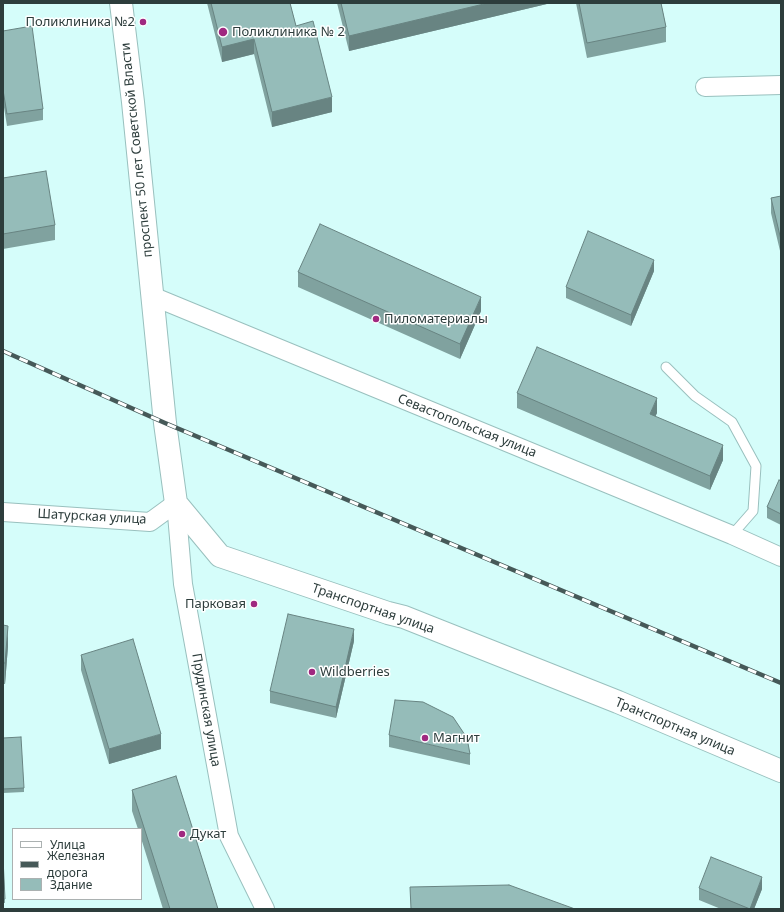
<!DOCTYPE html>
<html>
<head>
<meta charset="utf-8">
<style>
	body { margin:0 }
	#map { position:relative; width:784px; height:912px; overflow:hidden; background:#d5fdfa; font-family:"Noto Sans",sans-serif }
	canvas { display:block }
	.frame { position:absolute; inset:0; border:4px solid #2d3d3c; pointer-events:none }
	.legend { position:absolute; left:12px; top:828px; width:130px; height:72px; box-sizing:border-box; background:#fff; border:1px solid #abb1b1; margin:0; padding:5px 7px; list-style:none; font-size:12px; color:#2d3d3c }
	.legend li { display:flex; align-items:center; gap:8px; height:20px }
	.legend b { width:20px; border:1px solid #abb1b1 }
</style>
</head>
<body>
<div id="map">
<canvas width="784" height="912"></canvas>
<div class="frame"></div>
<ul class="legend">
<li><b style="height:5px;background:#fff"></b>Улица</li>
<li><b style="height:5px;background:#465958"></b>Железная дорога</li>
<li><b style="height:11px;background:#95bcb9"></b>Здание</li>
</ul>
</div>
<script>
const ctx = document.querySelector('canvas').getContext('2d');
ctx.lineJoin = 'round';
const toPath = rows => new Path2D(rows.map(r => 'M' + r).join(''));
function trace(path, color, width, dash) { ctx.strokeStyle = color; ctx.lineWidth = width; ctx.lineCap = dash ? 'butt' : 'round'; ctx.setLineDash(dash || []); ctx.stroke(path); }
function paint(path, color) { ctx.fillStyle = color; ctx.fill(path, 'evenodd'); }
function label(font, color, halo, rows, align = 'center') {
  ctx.font = font + ' "Noto Sans",sans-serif'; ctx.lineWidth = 3; ctx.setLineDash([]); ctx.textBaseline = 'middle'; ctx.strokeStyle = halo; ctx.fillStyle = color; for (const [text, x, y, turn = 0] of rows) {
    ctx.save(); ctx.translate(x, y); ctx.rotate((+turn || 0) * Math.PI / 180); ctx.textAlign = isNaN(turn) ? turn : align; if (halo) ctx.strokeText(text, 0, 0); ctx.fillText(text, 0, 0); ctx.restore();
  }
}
const service = toPath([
	[666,367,695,396,732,422,756,466,753,511,732,535]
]);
const minor = toPath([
	[705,87,781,85],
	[152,296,732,535,781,557],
	[176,503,183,584,229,836,265,909],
	[3,512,150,522,176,503]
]);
const tertiary = toPath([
	[121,3,133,102,165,423,176,503,220,556,388,613,404,617,618,702,781,771]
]);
trace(service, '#99c0be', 11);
trace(minor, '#99c0be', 20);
trace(tertiary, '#99c0be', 24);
trace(service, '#fff', 9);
trace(minor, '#fff', 18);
trace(tertiary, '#fff', 22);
const rail = toPath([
	[3,351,165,423,781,683]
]);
trace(rail, '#465958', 4.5);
trace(rail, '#fff', 3, [9]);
paint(toPath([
	[207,3,290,3,296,26,332,112,272,127,254,54,222,62],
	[337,3,551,3,349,51],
	[576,3,661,3,666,27,666,42,587,58],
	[3,31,43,109,43,120,7,126,3,101],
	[3,178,55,225,55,240,3,249],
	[781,196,781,255,771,213,771,198],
	[654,271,631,326,566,298,566,287],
	[298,272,481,311,460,359,298,287],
	[517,393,657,413,655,416,723,460,710,490,517,408],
	[781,481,781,525,767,518,767,507],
	[3,625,8,646,5,684,3,684],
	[354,641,336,718,270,703,270,691],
	[81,655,161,749,109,764,81,670],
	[389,735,470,754,470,765,389,747],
	[3,738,24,788,24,792,3,793],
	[132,790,218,909,163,909,141,838,141,829,138,829,132,811],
	[3,858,5,899,5,903,3,903],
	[699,888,762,889,754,909,721,909,699,900]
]), '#80a29f');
paint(toPath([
	[488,3,551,3,349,51,349,36],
	[254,39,254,54,222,62,222,47],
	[332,97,332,112,272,127,272,112],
	[654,260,654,271,631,326,631,315],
	[481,297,481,311,460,359,460,344],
	[657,398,657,413,650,429,650,414],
	[723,445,723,460,710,490,710,476],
	[8,626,8,646,5,684,5,663],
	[354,629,354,641,336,718,336,707],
	[161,734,161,749,109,764,109,749],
	[762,877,762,889,754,909,750,909]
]), '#688482');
const building = toPath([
	[211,3,290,3,296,26,313,21,332,97,272,112,254,39,222,47,211,3],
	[341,3,488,3,349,36,341,3],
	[579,3,661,3,666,27,587,43,579,3],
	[32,26,43,109,7,114,3,90,3,31,32,26],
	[46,171,55,225,3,234,3,178,46,171],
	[781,196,781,240,771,198,781,196],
	[320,224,481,297,460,344,298,272,320,224],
	[588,231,654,260,631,315,566,287,588,231],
	[537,347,657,398,650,414,723,445,710,476,517,393,537,347],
	[779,480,781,481,781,514,767,507,779,480],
	[288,614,354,629,336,707,270,691,288,614],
	[3,625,8,626,5,663,3,663,3,625],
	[133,639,161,734,109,749,81,655,133,639],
	[395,700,423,702,453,717,467,738,470,754,389,735,395,700],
	[21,737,24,788,3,789,3,738,21,737],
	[176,776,218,909,170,909,132,790,176,776],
	[711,857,762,877,750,909,699,888,711,857],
	[3,858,5,899,3,899,3,858],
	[509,885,575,909,411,909,410,887,509,885]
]);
paint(building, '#95bcb9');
trace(building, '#688482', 1);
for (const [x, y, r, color] of [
	[143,22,4,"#a02880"],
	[223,32,5,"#a02880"],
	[376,319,4,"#a02880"],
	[254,604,4,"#a02880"],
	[312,672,4,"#a02880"],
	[425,738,4,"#a02880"],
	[182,834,4,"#a02880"]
]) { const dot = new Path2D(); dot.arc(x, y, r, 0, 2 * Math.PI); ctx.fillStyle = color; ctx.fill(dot); trace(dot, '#fff', 1.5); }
label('13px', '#2d3d3c', '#fff', [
	["Поликлиника №2",135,22,"right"],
	["Поликлиника № 2",232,32],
	["Пиломатериалы",384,319],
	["Парковая",246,604,"right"],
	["Wildberries",320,672],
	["Магнит",433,738],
	["Дукат",190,834]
], 'left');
label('13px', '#2d3d3c', '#fff', [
	["проспект 50 лет Советской Власти",137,150,-96],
	["Севастопольская улица",467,426,22],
	["Шатурская улица",92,517,3],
	["Транспортная улица",373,609,19],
	["Прудинская улица",206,710,80],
	["Транспортная улица",675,727,23]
]);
</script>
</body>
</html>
